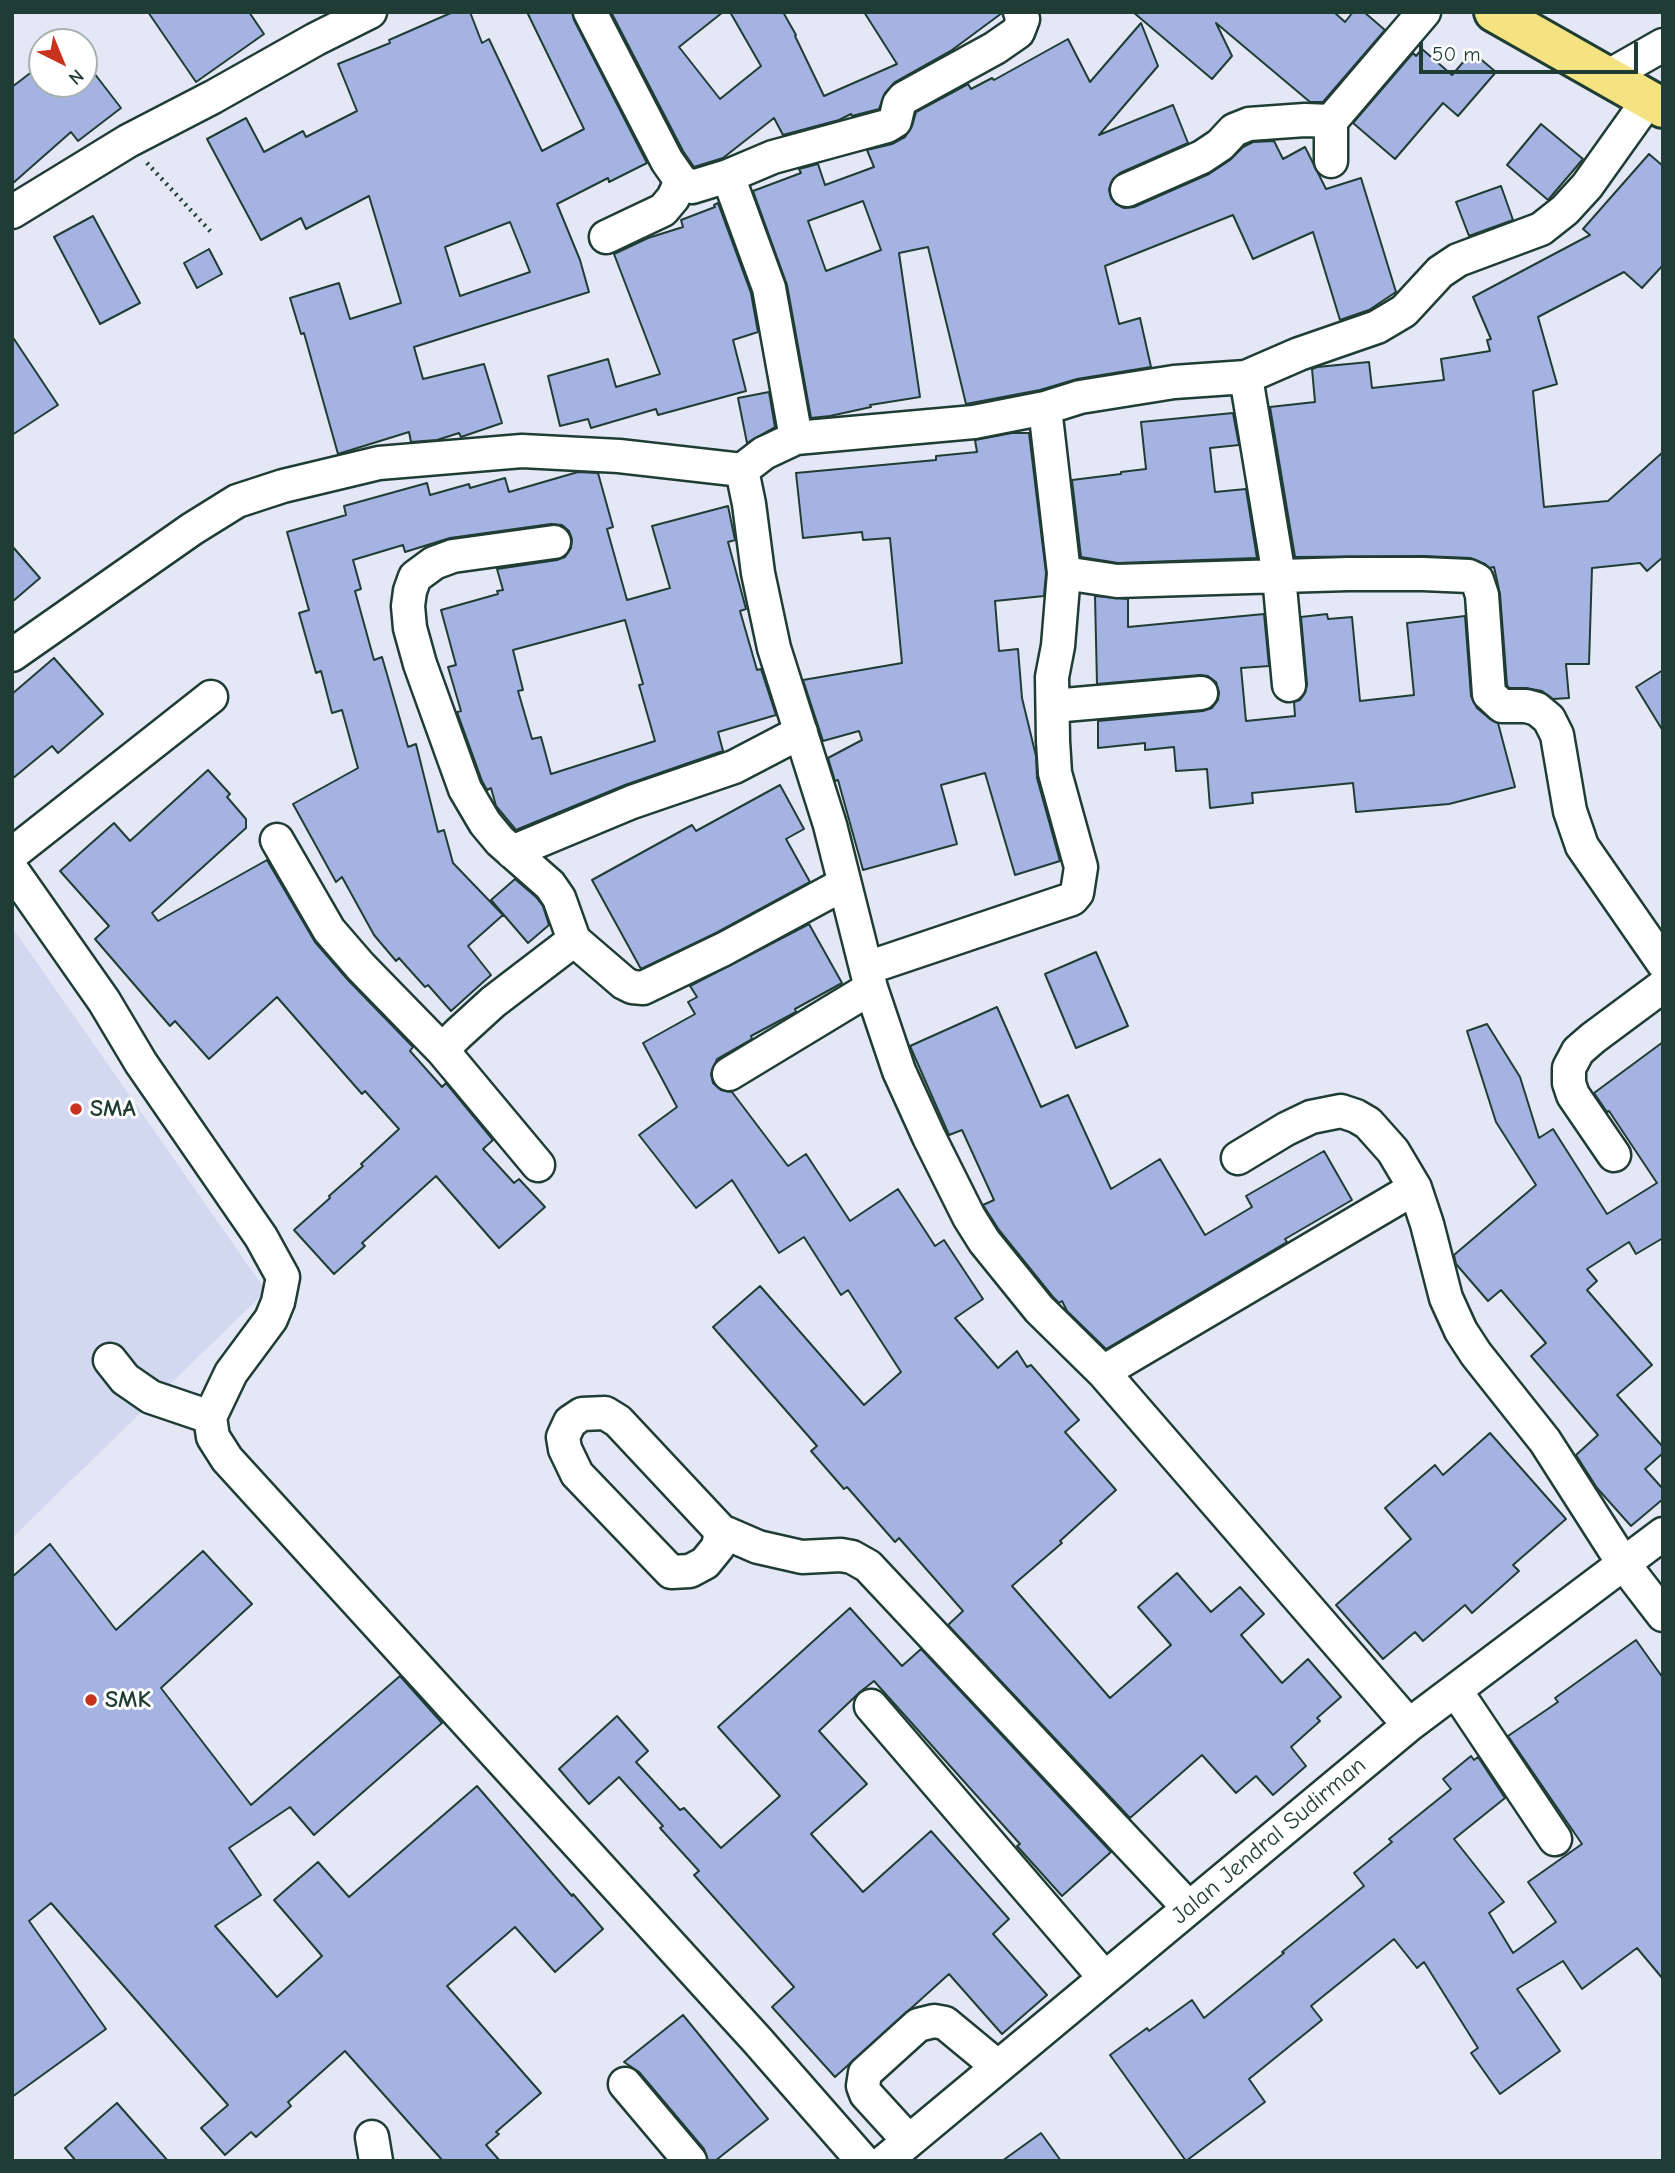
<!DOCTYPE html>
<html>
<head>
<meta charset="utf-8">
<style>
	body { margin:0 }
	#map { position:relative; width:1675px; height:2173px; overflow:hidden; background:#e4e8f6; font-family:"Comic Neue",sans-serif }
	canvas { display:block }
	.frame { position:absolute; inset:0; border:14px solid #1f3d34; pointer-events:none }
	.north { position:absolute; left:28px; top:28px; width:70px; height:70px; box-sizing:border-box; background:#fff; border:2px solid #a5b1ae; border-radius:50%; rotate:137deg; font-size:19px; font-weight:700; line-height:28px; text-align:center; color:#1f3d34 }
	.north::after { content:''; display:block; margin:auto; width:24px; height:32px; background:#c8321e; clip-path:polygon(50% 0,100% 100%,50% 72%,0 100%) }
	.scale { position:absolute; left:1419px; top:42px; width:219px; height:32px; box-sizing:border-box; border:4px solid #1f3d34; border-top:0; padding-left:9px; font-size:21px; line-height:24px; white-space:nowrap; color:#1f3d34; -webkit-text-stroke:5px #fff; paint-order:stroke }
</style>
</head>
<body>
<div id="map">
<canvas width="1675" height="2173"></canvas>
<div class="frame"></div>
<div class="north">N</div>
<div class="scale">50 m</div>
</div>
<script>
const ctx = document.querySelector('canvas').getContext('2d');
ctx.lineJoin = 'round';
function paint(path, color) { ctx.fillStyle = color; ctx.fill(path, 'evenodd'); }
const toPath = rows => new Path2D(rows.map(r => 'M' + r).join(''));
function trace(path, color, width, dash) { ctx.strokeStyle = color; ctx.lineWidth = width; ctx.lineCap = dash ? 'butt' : 'round'; ctx.setLineDash(dash || []); ctx.stroke(path); }
function label(font, color, halo, rows, align = 'center') {
  ctx.font = font + ' "Comic Neue",sans-serif'; ctx.lineWidth = 6; ctx.setLineDash([]); ctx.textBaseline = 'middle'; ctx.strokeStyle = halo; ctx.fillStyle = color; for (const [text, x, y, turn = 0] of rows) {
    ctx.save(); ctx.translate(x, y); ctx.rotate((+turn || 0) * Math.PI / 180); ctx.textAlign = isNaN(turn) ? turn : align; if (halo) ctx.strokeText(text, 0, 0); ctx.fillText(text, 0, 0); ctx.restore();
  }
}
paint(toPath([
	[12,927,266,1291,12,1538]
]), '#d1d8f0');
const building = toPath([
	[148,12,249,12,264,34,196,82,148,12],
	[453,12,470,12,482,43,489,39,542,151,584,129,527,12,572,12,574,20,647,163,609,182,608,178,557,204,580,260,589,292,414,347,423,379,484,364,502,423,461,437,459,433,437,440,411,442,409,432,338,454,304,333,301,334,290,298,339,283,350,319,401,303,369,196,306,229,301,218,261,240,207,139,246,118,264,152,303,131,306,137,357,111,338,64,390,43,389,40,453,12],
	[510,222,530,272,460,296,445,247,510,222],
	[611,12,723,12,679,47,720,99,761,66,730,12,783,12,796,35,795,36,824,96,897,64,864,12,1002,13,952,50,895,82,885,93,879,109,852,116,851,114,839,120,783,135,774,118,723,158,694,167,683,151,611,12],
	[1133,12,1334,12,1345,22,1353,12,1364,12,1385,30,1323,102,1310,102,1216,23,1232,56,1212,79,1133,12],
	[1141,23,1158,66,1099,135,1173,105,1188,143,1120,173,1113,179,1109,189,1111,198,1116,204,1124,208,1134,207,1209,174,1230,160,1243,147,1253,142,1274,141,1283,159,1305,147,1326,189,1361,178,1396,292,1369,310,1340,320,1313,232,1253,259,1233,215,1105,266,1119,324,1140,318,1151,367,1077,379,1040,390,966,404,928,247,899,253,920,397,870,405,871,407,830,416,811,418,787,285,753,191,801,173,799,169,818,164,825,185,874,167,867,150,892,144,905,137,912,126,916,112,968,84,971,89,992,78,994,80,1068,39,1090,82,1141,23],
	[863,201,881,250,826,271,808,221,863,201],
	[1422,49,1452,75,1472,52,1496,72,1458,116,1443,103,1395,159,1353,123,1413,53,1416,56,1422,49],
	[84,60,121,108,78,141,71,132,12,184,12,87,42,64,42,84,84,84,84,60],
	[1541,124,1583,159,1548,200,1507,165,1541,124],
	[1649,154,1663,166,1663,265,1642,288,1624,272,1538,317,1557,384,1533,391,1544,507,1608,501,1663,452,1663,557,1647,571,1640,563,1592,568,1589,664,1566,664,1569,698,1553,699,1542,691,1526,688,1509,688,1507,685,1500,594,1494,567,1489,568,1485,564,1470,558,1423,556,1295,557,1270,407,1315,402,1312,369,1317,367,1369,362,1372,388,1444,380,1441,359,1490,351,1487,340,1491,339,1473,297,1590,235,1583,229,1649,154],
	[1501,186,1513,220,1469,236,1456,202,1501,186],
	[718,203,751,293,758,332,733,340,746,391,658,415,656,409,591,428,588,419,560,426,548,376,608,359,616,387,660,374,614,254,648,238,683,227,681,220,715,207,714,205,718,203],
	[93,216,140,303,100,324,54,237,93,216],
	[209,249,222,274,197,288,184,263,209,249],
	[12,336,58,405,12,435,12,336],
	[769,392,775,427,747,443,738,398,769,392],
	[1233,413,1239,445,1210,448,1215,492,1246,489,1257,558,1118,563,1081,557,1072,480,1121,474,1121,472,1146,469,1141,422,1233,413],
	[1012,433,1029,433,1046,573,1044,596,995,601,999,651,1018,649,1022,698,1036,756,1037,778,1060,861,1015,875,985,773,941,785,957,844,863,870,838,780,835,781,828,758,862,740,859,731,823,741,803,680,902,663,890,538,863,540,862,532,803,538,796,473,936,460,936,456,977,452,975,440,1012,433],
	[578,472,598,473,613,527,607,529,627,600,670,588,652,526,728,506,735,540,728,542,746,609,740,611,757,670,761,669,776,715,718,732,723,751,625,785,516,830,496,806,491,788,487,790,482,781,457,712,461,711,448,667,456,665,441,610,498,594,497,591,503,590,497,569,557,560,565,557,571,548,572,539,569,531,562,525,551,524,450,538,405,552,403,545,353,560,361,589,355,591,374,660,382,657,408,747,416,744,438,832,444,830,453,863,503,915,468,946,491,975,451,1011,428,985,425,987,399,958,396,961,374,935,342,877,336,882,293,804,358,768,342,710,332,713,321,671,316,673,299,613,309,610,287,532,346,515,344,506,427,483,430,495,469,484,470,488,505,478,509,492,578,472],
	[625,620,643,684,639,685,655,741,551,774,541,737,532,739,518,691,523,690,513,650,625,620],
	[12,546,40,578,12,602,12,546],
	[1095,596,1128,599,1128,627,1264,614,1269,666,1241,668,1246,721,1295,716,1294,702,1300,700,1305,693,1307,684,1301,617,1327,614,1328,619,1352,617,1360,701,1414,695,1407,623,1465,616,1471,696,1477,708,1490,719,1498,723,1515,787,1449,804,1356,812,1353,783,1252,793,1253,803,1210,808,1207,769,1176,771,1174,747,1145,750,1145,743,1098,748,1098,721,1203,711,1212,708,1218,700,1219,692,1216,682,1208,676,1200,675,1097,684,1095,596],
	[54,658,103,714,58,753,52,746,12,779,12,694,54,658],
	[1663,670,1663,731,1636,687,1663,670],
	[208,770,230,794,227,797,246,819,246,828,152,913,158,921,267,860,315,942,348,980,413,1047,410,1051,442,1087,446,1083,493,1140,483,1149,514,1183,519,1179,545,1207,499,1248,436,1176,362,1243,365,1246,334,1274,294,1230,330,1198,329,1196,363,1166,361,1164,399,1129,365,1091,362,1094,277,997,209,1059,175,1021,170,1026,95,939,109,926,60,871,114,823,130,841,208,770],
	[780,785,804,829,786,839,810,882,716,933,641,969,592,880,692,825,696,831,780,785],
	[515,879,536,897,543,906,549,925,528,943,491,900,515,879],
	[809,924,842,983,795,1009,796,1012,751,1036,752,1039,717,1059,711,1074,713,1083,721,1090,732,1092,788,1166,806,1154,850,1221,898,1189,935,1246,944,1240,983,1299,955,1318,998,1368,1017,1351,1027,1367,1031,1365,1079,1420,1065,1432,1116,1490,1060,1541,1062,1543,1012,1586,1110,1698,1171,1645,1138,1607,1177,1573,1211,1612,1240,1587,1264,1614,1241,1635,1282,1683,1308,1659,1341,1697,1317,1718,1320,1721,1291,1747,1306,1766,1273,1795,1256,1776,1236,1793,1202,1755,1130,1818,948,1625,963,1611,899,1538,895,1542,847,1487,844,1489,811,1451,817,1446,713,1327,760,1286,864,1405,901,1372,848,1290,841,1295,804,1237,779,1253,732,1180,696,1208,639,1135,677,1107,643,1043,695,1014,688,1002,697,997,690,986,809,924],
	[1096,952,1128,1026,1076,1048,1045,974,1096,952],
	[997,1007,1041,1107,1068,1095,1111,1189,1160,1159,1205,1235,1252,1207,1246,1196,1324,1151,1352,1200,1285,1239,1287,1242,1106,1349,1067,1311,1062,1301,1059,1303,1053,1297,999,1230,983,1205,994,1200,962,1130,949,1135,910,1046,997,1007],
	[1487,1024,1520,1077,1539,1138,1553,1129,1607,1214,1657,1183,1609,1111,1607,1112,1594,1093,1663,1042,1663,1238,1636,1254,1629,1242,1587,1269,1597,1281,1587,1290,1652,1365,1617,1395,1663,1447,1663,1453,1645,1469,1663,1489,1663,1499,1631,1526,1597,1488,1576,1455,1598,1435,1531,1356,1546,1343,1501,1290,1488,1301,1456,1264,1454,1255,1536,1185,1496,1122,1467,1031,1487,1024],
	[1490,1433,1566,1519,1513,1565,1519,1571,1472,1613,1465,1605,1423,1641,1415,1632,1383,1659,1336,1605,1411,1539,1385,1508,1435,1465,1443,1475,1490,1433],
	[50,1544,116,1630,203,1551,252,1604,161,1688,251,1805,400,1676,442,1723,314,1835,290,1807,229,1848,261,1895,215,1926,277,1997,322,1956,274,1900,318,1862,349,1897,477,1786,572,1896,573,1894,603,1929,555,1972,515,1927,447,1986,541,2093,496,2132,499,2134,486,2145,500,2161,443,2161,345,2051,288,2102,291,2106,256,2137,251,2132,225,2155,201,2128,228,2105,51,1903,29,1921,106,2029,12,2097,12,1577,50,1544],
	[850,1608,902,1666,921,1649,1111,1852,1062,1896,1017,1846,1020,1844,874,1681,860,1692,819,1731,867,1784,811,1834,863,1892,931,1831,1009,1919,993,1934,1047,1995,1002,2034,949,1974,835,2077,772,2007,794,1987,694,1875,699,1871,660,1828,663,1826,619,1777,589,1804,559,1769,617,1716,648,1751,636,1762,680,1810,684,1808,721,1848,780,1796,718,1727,850,1608],
	[1636,1640,1663,1678,1663,1979,1637,1948,1582,1989,1563,1961,1517,1989,1560,2051,1500,2094,1471,2053,1478,2048,1424,1962,1417,1968,1394,1939,1311,2006,1322,2020,1249,2079,1265,2102,1186,2161,1110,2055,1147,2028,1149,2031,1192,2000,1204,2018,1284,1953,1282,1952,1364,1886,1354,1873,1392,1842,1389,1839,1451,1789,1443,1779,1471,1756,1474,1760,1478,1757,1505,1798,1454,1839,1504,1902,1489,1913,1513,1953,1556,1922,1528,1882,1582,1844,1508,1736,1558,1702,1555,1698,1636,1640],
	[683,2015,768,2119,715,2161,708,2161,704,2149,639,2072,624,2062,683,2015],
	[117,2103,168,2161,76,2161,65,2148,117,2103],
	[1041,2133,1061,2161,1002,2161,1041,2133]
]);
paint(building, '#a5b3e2');
trace(building, '#1f3d34', 2);
const minor = toPath([
	[590,12,667,161,681,181,692,187,728,176,769,288,796,438],
	[1607,77,1663,45],
	[1331,161,1331,121,1424,12],
	[728,176,773,157,887,126,895,121,899,104,904,98,995,48,1018,32,1023,19,1020,12],
	[1127,190,1202,157,1220,145,1234,130,1249,124,1305,120,1331,121],
	[12,212,128,141,213,97,316,39,370,12],
	[606,237,663,210,673,198,681,181],
	[1246,377,1279,576,1289,685],
	[1045,408,1064,573,1117,581,1348,574,1423,574,1469,576,1477,580,1482,595,1489,694,1502,706,1526,706,1537,709,1549,719,1557,735,1570,811,1582,846,1663,963],
	[742,470,749,504,758,573,774,648,830,825,871,988,899,1071,929,1137,969,1217,984,1241,1039,1309,1103,1372,1409,1725],
	[554,542,453,556,434,563,415,577,410,591,408,606,410,628,420,664,465,789,485,823,500,841,550,885,559,898,574,940],
	[12,655,192,529,237,501,283,486,379,463,522,451,619,456,742,470,764,453,796,438,974,422,1045,408,1080,397,1174,382,1246,377,1299,354,1377,327,1404,311,1440,272,1458,260,1541,229,1565,210,1587,186,1649,99],
	[1053,706,1201,693],
	[277,840,329,930,361,967,442,1050],
	[512,852,632,802,734,767,801,732],
	[12,854,211,697],
	[12,870,104,1001,141,1063,261,1237,283,1277,278,1302,271,1319,231,1373,210,1417,213,1437,227,1459,757,2040,863,2161],
	[867,968,1054,905,1072,899,1077,893,1081,867,1055,773,1053,741,1052,677,1058,646,1064,573],
	[729,1074,871,988],
	[1614,1155,1573,1095,1569,1083,1569,1068,1578,1051,1593,1038,1663,986],
	[1238,1158,1286,1129,1311,1117,1341,1111,1356,1116,1368,1123,1393,1151,1415,1188,1427,1224,1446,1298,1461,1331,1476,1354,1545,1441,1623,1563,1663,1615],
	[538,1165,442,1050,458,1034,493,1002,574,940,624,983,632,987,643,988,724,949,844,884],
	[110,1360,125,1379,151,1397,210,1417],
	[1103,1372,1415,1188],
	[721,1531,718,1547,705,1563,690,1571,671,1572,577,1474,565,1449,563,1437,570,1422,582,1414,605,1413,618,1421,721,1531,758,1547,802,1557,841,1555,852,1557,868,1566,1188,1907],
	[1456,1691,1555,1839],
	[871,1706,1104,1977],
	[625,2084,690,2161],
	[372,2137,376,2161],
	[908,2140,866,2094,863,2086,865,2073,918,2025,934,2021,945,2023,997,2066],
	[885,2161,1409,1725,1663,1534]
]);
const highway = toPath([
	[1494,12,1663,108]
]);
trace(minor, '#1f3d34', 37);
trace(highway, '#1f3d34', 44);
trace(toPath([
	[147,163,212,233]
]), '#1f3d34', 4.5, [2, 5]);
trace(minor, '#fff', 32);
trace(highway, '#f5e382', 38);
for (const [x, y, r, color] of [
	[76,1109,7,"#c8321e"],
	[91,1700,7,"#c8321e"]
]) { const dot = new Path2D(); dot.arc(x, y, r, 0, 2 * Math.PI); ctx.fillStyle = color; ctx.fill(dot); trace(dot, '#fff', 2.5); }
label('bold 24px', '#1f3d34', '#fff', [
	["SMA",90,1109],
	["SMK",105,1700]
], 'left');
label('24px', '#1f3d34', '#fff', [
	["Jalan Jendral Sudirman",1269,1841,-40]
]);
</script>
</body>
</html>
